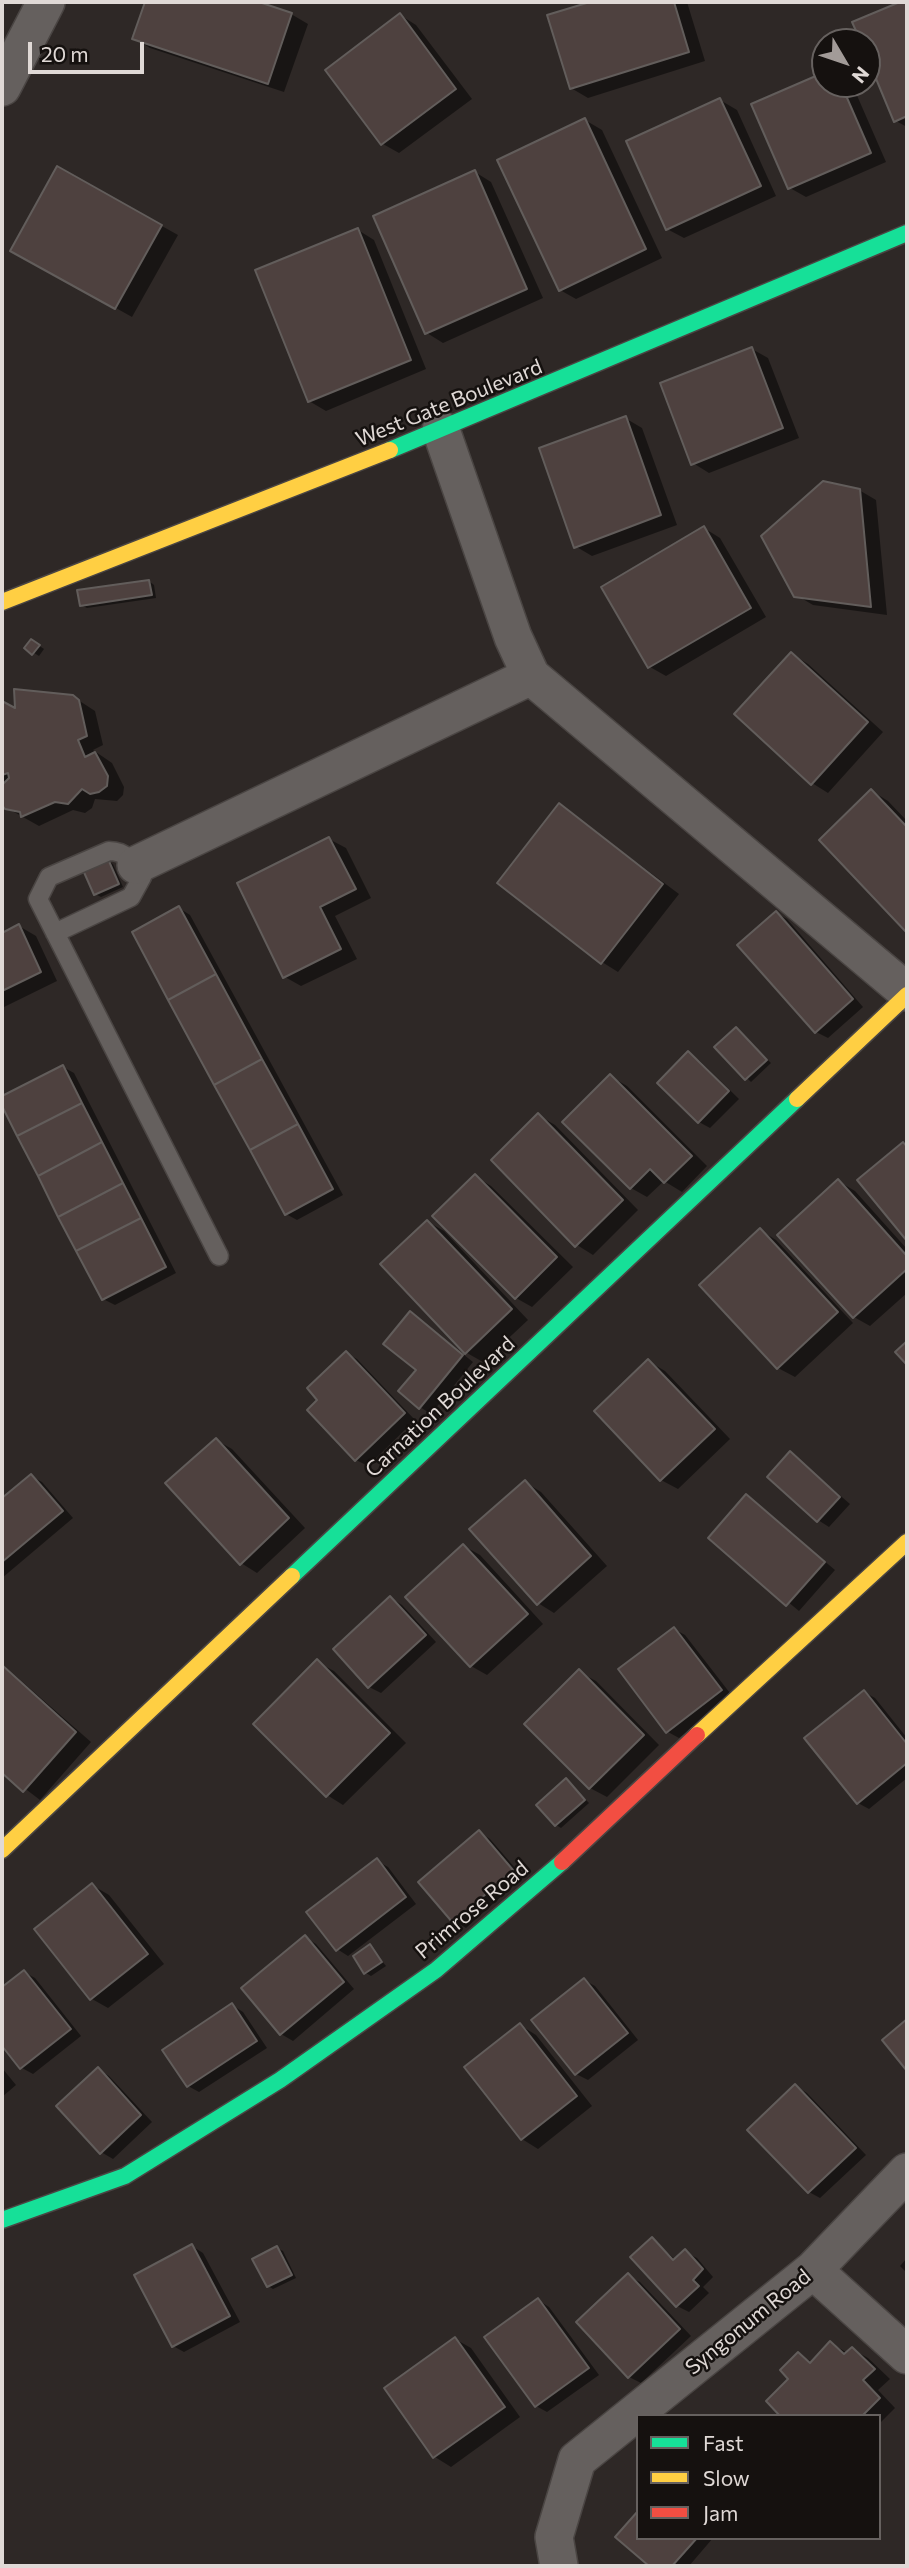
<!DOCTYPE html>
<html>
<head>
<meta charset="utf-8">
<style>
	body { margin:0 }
	#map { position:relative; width:909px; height:2568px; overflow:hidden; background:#2e2826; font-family:Commissioner,sans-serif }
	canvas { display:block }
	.frame { position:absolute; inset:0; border:4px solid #e0d9d6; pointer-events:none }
	.legend { position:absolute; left:636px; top:2414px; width:245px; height:126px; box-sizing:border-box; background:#15110f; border:2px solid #66615f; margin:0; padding:9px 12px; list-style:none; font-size:21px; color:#e0d9d6 }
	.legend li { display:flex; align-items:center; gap:14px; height:35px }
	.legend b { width:35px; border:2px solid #66615f }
	.north { position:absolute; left:811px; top:28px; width:70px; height:70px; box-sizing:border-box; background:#15110f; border:2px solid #66615f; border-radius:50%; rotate:129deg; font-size:19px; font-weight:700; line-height:28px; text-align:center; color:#e0d9d6 }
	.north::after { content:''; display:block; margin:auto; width:24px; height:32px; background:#a29b98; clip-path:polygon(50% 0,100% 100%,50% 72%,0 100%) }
	.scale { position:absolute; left:28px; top:42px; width:116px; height:32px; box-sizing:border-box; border:4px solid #e0d9d6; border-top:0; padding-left:9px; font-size:21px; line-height:24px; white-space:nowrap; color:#e0d9d6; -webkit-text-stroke:5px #15110f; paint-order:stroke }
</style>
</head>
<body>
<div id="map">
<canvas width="909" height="2568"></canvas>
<div class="frame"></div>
<ul class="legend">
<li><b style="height:9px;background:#16e098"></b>Fast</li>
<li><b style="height:9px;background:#ffcf43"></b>Slow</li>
<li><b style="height:9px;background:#f24e42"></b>Jam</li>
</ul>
<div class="north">N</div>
<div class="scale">20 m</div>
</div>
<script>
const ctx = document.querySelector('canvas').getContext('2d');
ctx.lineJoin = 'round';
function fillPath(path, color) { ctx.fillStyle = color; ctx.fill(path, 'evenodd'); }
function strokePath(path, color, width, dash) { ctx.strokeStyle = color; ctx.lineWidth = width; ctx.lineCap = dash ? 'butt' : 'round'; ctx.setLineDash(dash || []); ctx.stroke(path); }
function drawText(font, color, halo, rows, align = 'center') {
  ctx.font = font + ' Commissioner,sans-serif'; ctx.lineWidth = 5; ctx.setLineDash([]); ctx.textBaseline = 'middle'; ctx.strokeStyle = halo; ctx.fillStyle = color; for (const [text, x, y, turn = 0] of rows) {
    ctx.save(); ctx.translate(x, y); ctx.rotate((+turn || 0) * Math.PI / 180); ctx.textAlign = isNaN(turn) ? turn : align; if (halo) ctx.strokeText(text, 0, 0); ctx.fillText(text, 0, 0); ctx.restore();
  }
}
fillPath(new Path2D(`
	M146,2H254L291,14L308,24L284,92L150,48L134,38Z
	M596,2H687L705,61L588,98L571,88L549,17Z
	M907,2V127L896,121L867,53V42H862L854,23Z
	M400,15L416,25L472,99L399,153L383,144Z
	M825,74V84H852L886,162L806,197L790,188Z
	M720,100L737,110L776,196L684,238L667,229Z
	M585,120L602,130L662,258L576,299L560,290Z
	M58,168L178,235L132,317L12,250Z
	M475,172L491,182L543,298L443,343L427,333Z
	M358,230L374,240L426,369L326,411L309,401Z
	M752,349L768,358L799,438L709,473L693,463Z
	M625,418L642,428L677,525L592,556L575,546Z
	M859,490L876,500L887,615L813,605L796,595Z
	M704,528L720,538L766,617L666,676L650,667Z
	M149,581L154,585L156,598L87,608L81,605Z
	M32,641L44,649L39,656L26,648Z
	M792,654L808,664L883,732L828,793L812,783Z
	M72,696L95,711L103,745L93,750L112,763L124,787L123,795L117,801L95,799L92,808L85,813L73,810L39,826L7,808L2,797L7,783L2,781V703L17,711Z
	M872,791L888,801L907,821V930L822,840Z
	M560,805L679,894L618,972L602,962Z
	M329,839L346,848L371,898L335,916L357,959L301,986L285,977Z
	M108,861L113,864L123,887L101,897L95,894Z
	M179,908L190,915L343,1195L297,1220L286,1214Z
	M776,913L787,919L863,1007L828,1038L816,1032L740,945Z
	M19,926L36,936L57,981L2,1008V935Z
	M736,1029L771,1063L751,1082L716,1047Z
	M688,1053L699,1060L739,1099L710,1128L699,1122Z
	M63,1067L74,1073L176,1273L115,1305L103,1299L2,1102V1098Z
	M610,1076L627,1086L707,1166L682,1192L664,1181L647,1197L631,1188Z
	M538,1115L555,1125L638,1210L593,1255L577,1245Z
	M475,1176L491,1186L573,1267L532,1307L516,1298Z
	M838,1181L855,1191L907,1249V1293L870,1326L854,1317Z
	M428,1222L444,1231L528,1320L483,1362L467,1353L383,1264Z
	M760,1230L776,1240L853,1323L795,1377L778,1368L701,1285Z
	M411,1313L473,1362L431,1414L420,1407Z
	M346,1353L357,1359L415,1420L368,1466L356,1460Z
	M648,1361L665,1371L730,1439L678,1489L661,1480L596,1411Z
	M216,1440L232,1449L305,1528L257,1573L241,1563Z
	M791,1453L850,1504L829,1527L818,1520Z
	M31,1476L42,1482L73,1518L2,1578V1501Z
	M525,1482L541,1492L607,1566L554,1613L538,1603Z
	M747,1496L835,1570L799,1611L711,1538Z
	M464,1546L480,1555L543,1624L487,1675L471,1666Z
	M391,1598L402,1605L436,1642L381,1693L369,1687L335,1650Z
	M674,1629L685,1635L733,1697L679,1738L668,1732L621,1670Z
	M317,1662L334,1671L406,1743L343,1805L327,1795Z
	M2,1664L91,1742L40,1800L2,1771Z
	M579,1672L596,1681L659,1745L607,1797L590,1788L527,1724Z
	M864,1692L875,1698L907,1738V1778L869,1809L858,1803Z
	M566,1780L589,1803L561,1828L556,1825Z
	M479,1832L490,1839L523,1877L466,1928L454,1921Z
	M377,1861L388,1867L416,1904L348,1956L337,1949Z
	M92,1885L109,1895L164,1964L108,2008L92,1999L37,1929Z
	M305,1937L316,1944L354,1989L293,2041L281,2034L244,1989Z
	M370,1946L386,1966L371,1976L366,1973Z
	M24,1972L35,1978L81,2036L33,2074L22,2068L2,2043V1990Z
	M584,1980L595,1986L638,2040L588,2080L576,2074Z
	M232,2005L243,2012L267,2048L199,2092L188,2086Z
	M520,2025L536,2035L592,2106L538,2149L522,2139Z
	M2,2068L16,2085L2,2097Z
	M98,2069L109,2076L152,2122L113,2159L101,2152Z
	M796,2086L807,2093L866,2155L820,2198L809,2192Z
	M652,2239L676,2260L685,2252L697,2258L713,2277L703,2287L709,2293L689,2312L677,2306Z
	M192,2246L203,2253L240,2322L184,2352L173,2346Z
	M277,2248L283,2251L296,2278L273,2289L268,2286Z
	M907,2258V2273L900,2266Z
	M628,2276L640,2282L691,2336L641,2383L629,2377L579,2322Z
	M538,2300L549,2307L599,2375L547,2412L536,2406Z
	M455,2339L471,2348L520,2417L451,2467L435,2457L386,2389Z
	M830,2343L848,2353L852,2349L868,2358L890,2379L878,2390L895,2408L879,2424V2416H783L798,2354L812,2362Z
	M618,2537L638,2538H713L689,2566H651Z`), '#0007');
const building = new Path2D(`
	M145,2H259L292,13L268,84L132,39Z
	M590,2H674L689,52L570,89L547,15Z
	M900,2H907V116L894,122L867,57V42H861L852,22Z
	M400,13L456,89L381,145L325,70Z
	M825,72V84H841L871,153L788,189L751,104Z
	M720,98L761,186L666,230L626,141Z
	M585,118L646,249L559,291L497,160Z
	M57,166L162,225L115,309L10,251Z
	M475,170L527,289L425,334L373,216Z
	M358,228L411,360L308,402L255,270Z
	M752,347L783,428L691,465L660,383Z
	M626,416L661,515L574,548L539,448Z
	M823,481L860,489L871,607L794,597L761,536Z
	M704,526L751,608L648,668L601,587Z
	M149,580L152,595L80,606L77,590Z
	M31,639L40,645L32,655L24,648Z
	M791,652L868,722L811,785L734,714Z
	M14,689L73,695L79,700L87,736L78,740L85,757L95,752L108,776L107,786L99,792L90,794L82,789L68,804L55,802L21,817L20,812L5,809L2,805V785L9,778L8,773L2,775V701L15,708Z
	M871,789L907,827V933L819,840Z
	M559,803L663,884L601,964L497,883Z
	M329,837L356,889L320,907L341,949L283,978L237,883Z
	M108,859L119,884L94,895L83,870Z
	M179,906L216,974L168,1000L132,932Z
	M776,911L853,999L815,1033L737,945Z
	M19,924L41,972L2,991V933Z
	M216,974L262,1059L214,1085L168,1000Z
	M736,1027L767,1060L745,1080L714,1047Z
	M688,1051L729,1091L698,1123L657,1083Z
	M262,1059L298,1124L250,1150L214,1085Z
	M63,1065L82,1103L17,1136L2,1106V1096Z
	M610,1074L692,1156L664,1183L650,1169L630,1189L562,1122Z
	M82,1103L102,1142L38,1176L17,1136Z
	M538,1113L623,1200L575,1247L491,1160Z
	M298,1124L333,1189L285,1215L250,1150Z
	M102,1142L123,1183L58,1217L38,1176Z
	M903,1142L907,1147V1241L857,1180Z
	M475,1174L557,1257L515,1299L432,1216Z
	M838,1179L907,1256V1269L853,1318L777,1235Z
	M123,1183L141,1218L76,1251L58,1217Z
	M141,1218L166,1267L102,1300L76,1251Z
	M427,1220L512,1309L465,1354L380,1264Z
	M760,1228L838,1312L777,1369L699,1285Z
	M410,1311L463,1355L419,1409L398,1391L416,1370L383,1344Z
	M907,1341V1365L895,1352Z
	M346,1351L405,1413L355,1461L307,1410L317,1400L307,1388Z
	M648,1359L715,1429L660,1481L594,1411Z
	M216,1438L289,1518L240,1565L165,1483Z
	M790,1451L840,1497L817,1522L767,1477Z
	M31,1474L63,1511L2,1562V1498Z
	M525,1480L591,1556L537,1605L469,1529Z
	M746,1494L825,1562L786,1606L708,1538Z
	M463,1544L528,1614L470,1667L405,1597Z
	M390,1596L426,1635L368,1688L333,1649Z
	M674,1627L722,1690L666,1733L618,1669Z
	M317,1659L390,1733L326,1797L253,1724Z
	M2,1665L76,1732L23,1792L2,1773Z
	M579,1669L644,1735L589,1789L524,1724Z
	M864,1690L907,1744V1763L857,1804L804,1738Z
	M566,1778L585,1800L555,1826L536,1805Z
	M479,1830L513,1870L453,1923L418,1882Z
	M377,1858L406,1897L336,1951L306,1912Z
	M92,1883L148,1954L90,2000L34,1929Z
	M305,1935L344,1982L280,2035L241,1988Z
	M370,1944L382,1962L364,1974L353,1956Z
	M24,1970L71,2029L20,2069L2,2046V1987Z
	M584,1978L628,2033L575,2075L531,2020Z
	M232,2003L257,2041L187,2087L162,2050Z
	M907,2019V2071L882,2040Z
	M520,2023L577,2096L521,2140L464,2067Z
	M98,2067L141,2115L100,2154L56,2106Z
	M795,2084L856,2148L808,2193L747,2130Z
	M652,2237L673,2260L685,2249L703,2269L693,2280L699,2286L676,2307L630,2257Z
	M192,2244L230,2316L172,2347L134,2275Z
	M277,2246L292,2275L267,2287L252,2259Z
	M628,2273L680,2329L628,2378L576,2322Z
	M538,2298L589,2368L535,2407L484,2337Z
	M455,2337L505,2407L433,2458L384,2388Z
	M830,2341L844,2354L852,2347L875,2369L863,2380L880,2398L862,2416H780L766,2401L788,2379L780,2370L798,2352L810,2363Z
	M638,2511V2538H697L672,2566H649L615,2537Z`);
fillPath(building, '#4e413f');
strokePath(building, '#625d5b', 2);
const lane = new Path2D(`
	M55,933L131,897L142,877C135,863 126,851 109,851L49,877L38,899L219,1256`);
const street = new Path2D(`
	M2,87L46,2
	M441,430L513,637L531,676L907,992
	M136,865L531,676
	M813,2270L907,2355
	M559,2566L554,2537L577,2460L813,2270L907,2172`);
const fast = new Path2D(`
	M390,450L907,233
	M292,1576L797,1099
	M2,2220L125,2176L280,2080L436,1970L562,1862`);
const slow = new Path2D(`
	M2,602L390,450
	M797,1099L907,995
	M697,1735L907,1542
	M2,1850L292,1576`);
const jam = new Path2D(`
	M562,1862L697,1735`);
strokePath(lane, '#4a4543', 21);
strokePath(street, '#4a4543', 40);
strokePath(fast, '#4a4543', 19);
strokePath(slow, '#4a4543', 19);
strokePath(jam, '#4a4543', 19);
strokePath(lane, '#65605e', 18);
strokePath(street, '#65605e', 37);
strokePath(fast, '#16e098', 16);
strokePath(slow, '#ffcf43', 16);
strokePath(jam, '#f24e42', 16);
drawText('21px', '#e0d9d6', '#15110f', [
	["West Gate Boulevard",449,403,-22],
	["Carnation Boulevard",440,1407,-43],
	["Primrose Road",472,1910,-40],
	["Syngonum Road",748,2322,-39]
]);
</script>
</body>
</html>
